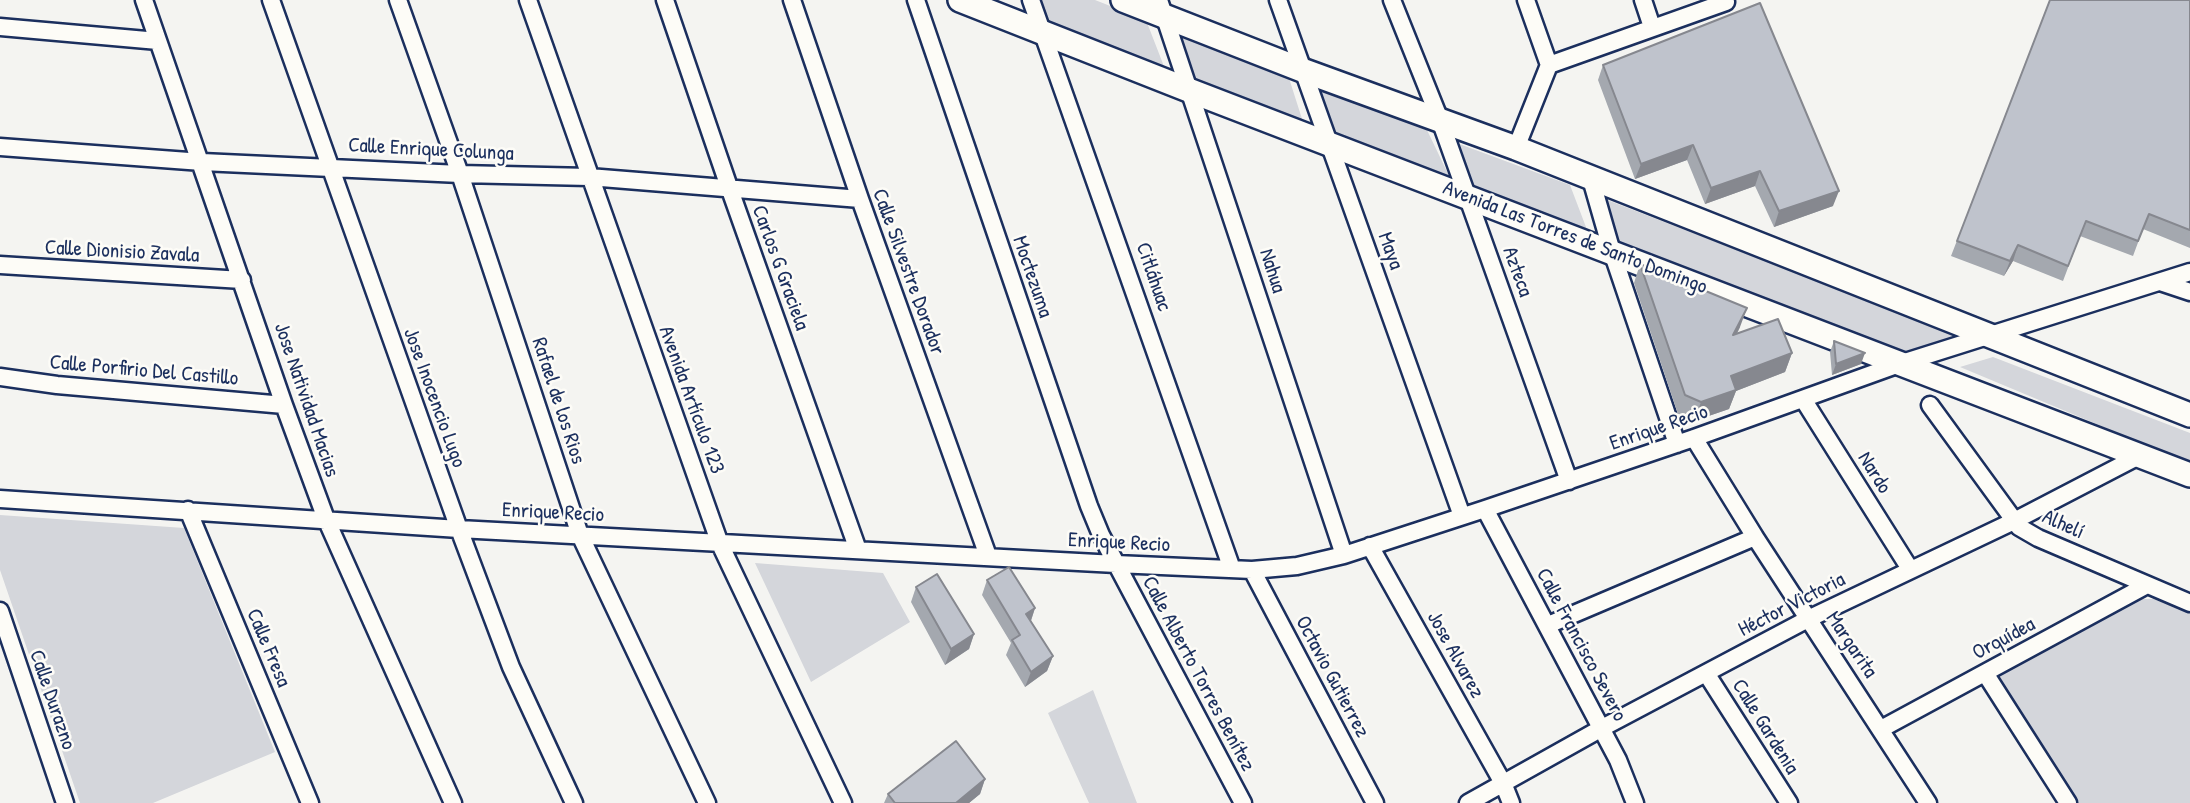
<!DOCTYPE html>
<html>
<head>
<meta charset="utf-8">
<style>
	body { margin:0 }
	canvas { display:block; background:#f4f4f1 }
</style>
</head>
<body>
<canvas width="2190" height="803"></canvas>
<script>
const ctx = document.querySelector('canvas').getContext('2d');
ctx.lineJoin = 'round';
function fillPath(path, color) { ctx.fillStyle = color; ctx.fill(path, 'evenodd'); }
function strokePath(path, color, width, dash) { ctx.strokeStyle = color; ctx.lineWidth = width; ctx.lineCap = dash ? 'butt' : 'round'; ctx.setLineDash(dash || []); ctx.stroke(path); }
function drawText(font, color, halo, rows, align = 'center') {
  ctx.font = font + ' "Patrick Hand",sans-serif'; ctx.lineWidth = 5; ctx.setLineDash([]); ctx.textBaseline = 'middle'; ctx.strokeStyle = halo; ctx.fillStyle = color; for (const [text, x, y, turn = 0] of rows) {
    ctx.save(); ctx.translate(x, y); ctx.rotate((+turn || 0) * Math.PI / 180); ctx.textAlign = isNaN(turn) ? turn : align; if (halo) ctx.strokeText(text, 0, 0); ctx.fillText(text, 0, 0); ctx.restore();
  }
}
fillPath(new Path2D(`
	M1041,0H1095L1146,20L1165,69L1049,25Z
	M1179,34L1288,75L1303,122L1196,82Z
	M1308,82L1427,130L1451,180L1327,132Z
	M1454,142L1570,185L1589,235L1472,189Z
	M1597,196L1962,337L1899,355L1613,247Z
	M1993,357L2190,433V463L1960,367Z
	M0,515L184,528L275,752L153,803H80L0,570Z
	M755,563L883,573L910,622L811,682Z
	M2142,599H2154L2190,613V803H2072L1996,686L2001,672Z
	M1093,690L1137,803H1089L1048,713Z`), '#d4d6db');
const street = new Path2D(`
	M144,0L284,405L326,519L453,803
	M271,0L459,529L511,667L574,803
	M398,0L460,174L580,535L707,803
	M528,0L720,544L843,803
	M665,0L729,187L858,550
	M792,0L860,199L988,556
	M916,0L1089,506L1101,535L1243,803
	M1031,0L1232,569
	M1159,0L1344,555
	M1278,0L1462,516
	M1392,0L1440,120L1569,481
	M1643,0L1652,27
	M0,27L158,41
	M1549,65L1726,2
	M0,147L202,162L460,174L589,177L860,199
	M1516,148L1549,65L1526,0
	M1591,179L1612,252L1677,444
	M0,265L242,280
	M2160,282L2190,292
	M0,377L57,385L284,405
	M1803,399L1910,569
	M1930,405L2019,527L2038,538L2190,603
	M1694,438L1755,537L1928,803
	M0,499L459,529L1116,564L1252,570L1297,566L1344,555L1485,509L1694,438L1902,363L2190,272
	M1485,509L1618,760L1635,803
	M188,510L310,803
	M1370,546L1503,783L1511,803
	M1252,570L1375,803
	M0,611L65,803
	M1548,625L1755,537
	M1706,673L1789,803
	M1985,673L2068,803
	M1881,729L2147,585
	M1468,803L1602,728L1808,619L2014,521L2141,455`);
const secondary = new Path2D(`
	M960,0L1191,91L2190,475
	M1123,0L1302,70L1516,148L2190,415`);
strokePath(street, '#1b2f5e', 21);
strokePath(secondary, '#1b2f5e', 28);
strokePath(street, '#fdfcf7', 16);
strokePath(secondary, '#fdfcf7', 23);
fillPath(new Path2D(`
	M2050,0H2190V248L2143,229L2133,256L2080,236L2063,281L2013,261L2004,276L1951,256Z
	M1603,65L1833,206L1774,227L1755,186L1705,204L1687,160L1635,179L1598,80Z
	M1640,264L1740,327L1737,334L1792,353L1785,372L1736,391L1729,409L1694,421L1678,414L1634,283Z
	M1834,341L1861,364L1832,375L1830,352Z
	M987,580L1035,608L1031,621L1053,656L1047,671L1025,687L1006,655L1011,643L982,595Z
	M916,587L974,634L969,649L945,665L911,602Z
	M985,779L980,794L969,803H884L888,794Z`), '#a4a8af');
fillPath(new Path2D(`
	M1693,145L1687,160L1635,179L1641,164Z
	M1760,171L1755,186L1705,204L1711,188Z
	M1839,191L1833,206L1774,227L1779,211Z
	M2018,245L2013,261L2004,276L2010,261Z
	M1747,308L1740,327L1726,354L1733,335Z
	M1792,353L1785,372L1736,391L1729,409L1694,421L1701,402L1731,376Z
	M1865,353L1861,364L1832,375L1836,364Z
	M1035,608L1030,623L1026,614Z
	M974,634L969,649L945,665L951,649Z
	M1053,656L1047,671L1025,687L1031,672Z
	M985,779L980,794L969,803H956Z`), '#86888f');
const building = new Path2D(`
	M2050,0H2190V230L2149,214L2138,241L2086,221L2068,266L2018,245L2010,261L1957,241Z
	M1760,3L1839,191L1779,211L1760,171L1711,188L1693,145L1641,164L1603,65Z
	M1640,264L1747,308L1733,335L1778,319L1792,353L1731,376L1736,390L1701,402L1685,395Z
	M1834,341L1865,353L1836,364Z
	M1009,567L1035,608L1026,614L1053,656L1031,672L1012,640L1020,635L987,580Z
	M937,574L974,634L951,649L916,587Z
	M956,741L985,779L956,803H895L888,794Z`);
fillPath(building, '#bfc3cc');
strokePath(building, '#86888f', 2);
drawText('21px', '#1b2f5e', '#fdfcf7', [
	["Calle Enrique Colunga",431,150,3],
	["Avenida Las Torres de Santo Domingo",1575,238,21],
	["Maya",1390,251,70],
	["Calle Dionisio Zavala",122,252,3],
	["Carlos G Graciela",780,268,70],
	["Nahua",1272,271,72],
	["Calle Silvestre Dorador",908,272,70],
	["Azteca",1517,272,70],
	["Moctezuma",1032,277,71],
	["Citláhuac",1153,277,71],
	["Calle Porfirio Del Castillo",144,371,5],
	["Jose Inocencio Lugo",434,398,70],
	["Jose Natividad Macias",306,400,71],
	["Avenida Artículo 123",691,400,70],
	["Rafael de los Rios",558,401,72],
	["Enrique Recio",1659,428,-19],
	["Nardo",1874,473,58],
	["Enrique Recio",553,513,3],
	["Alhelí",2063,525,24],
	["Enrique Recio",1119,543,3],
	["Héctor Victoria",1792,605,-27],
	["Orquídea",2004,639,-28],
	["Calle Francisco Severo",1581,645,62],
	["Margarita",1851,645,56],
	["Calle Fresa",268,648,67],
	["Jose Alvarez",1455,655,61],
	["Calle Alberto Torres Benítez",1198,674,62],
	["Octavio Gutierrez",1332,677,62],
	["Calle Durazno",52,700,71],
	["Calle Gardenia",1765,727,58]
]);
</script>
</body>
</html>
